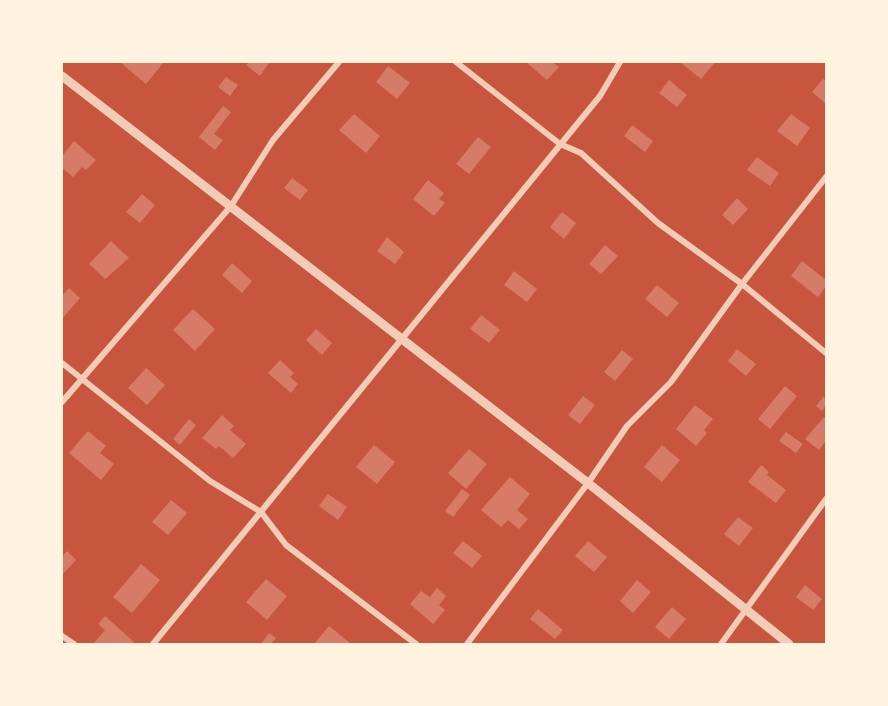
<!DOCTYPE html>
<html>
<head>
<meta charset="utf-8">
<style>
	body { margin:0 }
	#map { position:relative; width:888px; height:706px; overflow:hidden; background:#c8553d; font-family:"Nunito Sans",sans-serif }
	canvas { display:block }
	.frame { position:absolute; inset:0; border:63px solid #fff3e0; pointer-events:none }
</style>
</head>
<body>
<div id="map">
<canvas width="888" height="706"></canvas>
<div class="frame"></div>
</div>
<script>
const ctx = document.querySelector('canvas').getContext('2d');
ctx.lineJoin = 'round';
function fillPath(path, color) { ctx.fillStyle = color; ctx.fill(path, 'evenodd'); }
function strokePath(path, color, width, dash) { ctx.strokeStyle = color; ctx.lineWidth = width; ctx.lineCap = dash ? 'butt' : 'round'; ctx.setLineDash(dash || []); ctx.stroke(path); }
fillPath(new Path2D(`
	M120,62H164L146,84Z
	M249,62H268L269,63L260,76L246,65Z
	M526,62H552L559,67L547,80Z
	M683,62H715L701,79L681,63Z
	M388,66L410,83L397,99L376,82Z
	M226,77L238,85L230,96L218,87Z
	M823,79L826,81V104L812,92Z
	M669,80L687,95L677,107L659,93Z
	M223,106L231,112L214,134L223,140L215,150L199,137Z
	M354,114L380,136L366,153L339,130Z
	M791,114L810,128L797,146L777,131Z
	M632,125L653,141L645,152L624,136Z
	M478,137L491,147L469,174L456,164Z
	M74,141L96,160L86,170L82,167L73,177L62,168V156Z
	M757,157L779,173L770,186L747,170Z
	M292,178L308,190L300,200L284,188Z
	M428,180L444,193L439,199L445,203L434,216L413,199Z
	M142,194L155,205L140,223L126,212Z
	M737,198L748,209L733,225L722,215Z
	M562,212L576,223L564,239L550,227Z
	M387,237L404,252L395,264L377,251Z
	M111,241L129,258L105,279L89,264Z
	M605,245L618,256L601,274L589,264Z
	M802,261L826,280V286L818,297L791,276Z
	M232,263L252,281L242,293L222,275Z
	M514,271L537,289L527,302L504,285Z
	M657,285L679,303L667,317L645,299Z
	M69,288L80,298L62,319V296Z
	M193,309L215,329L195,351L173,330Z
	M481,315L500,330L489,343L470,329Z
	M316,329L332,343L322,355L306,340Z
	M737,349L756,364L746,376L728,361Z
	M622,350L633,359L615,381L604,372Z
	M280,360L294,373L290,377L298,384L291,393L268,373Z
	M146,368L165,385L147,405L128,388Z
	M785,386L797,396L770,429L758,419Z
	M583,396L595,405L580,424L568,415Z
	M824,396L826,405L822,411L816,406Z
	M695,405L713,419L704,430L707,433L696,446L676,429Z
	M222,415L234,426L230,430L246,444L233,458L219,446L216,449L202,438Z
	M824,417L826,419V441L819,450L805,439Z
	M189,419L196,425L180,445L173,439Z
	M88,431L106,446L100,453L114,464L101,480L69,453Z
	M786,432L803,444L796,453L779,441Z
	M374,445L395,462L377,484L356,467Z
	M662,445L680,460L662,482L644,467Z
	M469,449L487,464L466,489L448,473Z
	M761,465L769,472L767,475L786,490L776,503L748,482Z
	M510,477L530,494L517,510L528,519L519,529L508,520L501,527L481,510Z
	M462,489L470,495L453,517L445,511Z
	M328,494L347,507L338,520L319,506Z
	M171,500L187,513L168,535L152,522Z
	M738,517L753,528L739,546L724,534Z
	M463,541L482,556L472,568L453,553Z
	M588,541L607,557L594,572L575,556Z
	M67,551L76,560L62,575V557Z
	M141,564L160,580L132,613L113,597Z
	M266,579L287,596L267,620L246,602Z
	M637,580L651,592L633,613L620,601Z
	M805,585L822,599L813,610L796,597Z
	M437,588L446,596L439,605L445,610L433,624L410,604L421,591L430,597Z
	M672,607L686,619L669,639L655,627Z
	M538,609L563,630L555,639L530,619Z
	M105,616L134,642L132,644L94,643L105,630L98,624Z
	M329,626L350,643L349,644H314Z
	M269,633L276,638L271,644H261Z`), '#d67c66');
strokePath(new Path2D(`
	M456,62L560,144L581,153L658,223L742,284L826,353
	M62,363L210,481L261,512L286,545L416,644
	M62,402L231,206L273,140L339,62
	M62,636L74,644
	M153,644L600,96L620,62
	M467,644L588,483L627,426L671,382L742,284L826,177
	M721,644L826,499`), '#f1ccb7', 6);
strokePath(new Path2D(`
	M62,76L588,483L789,644`), '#f1ccb7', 9);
</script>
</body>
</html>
